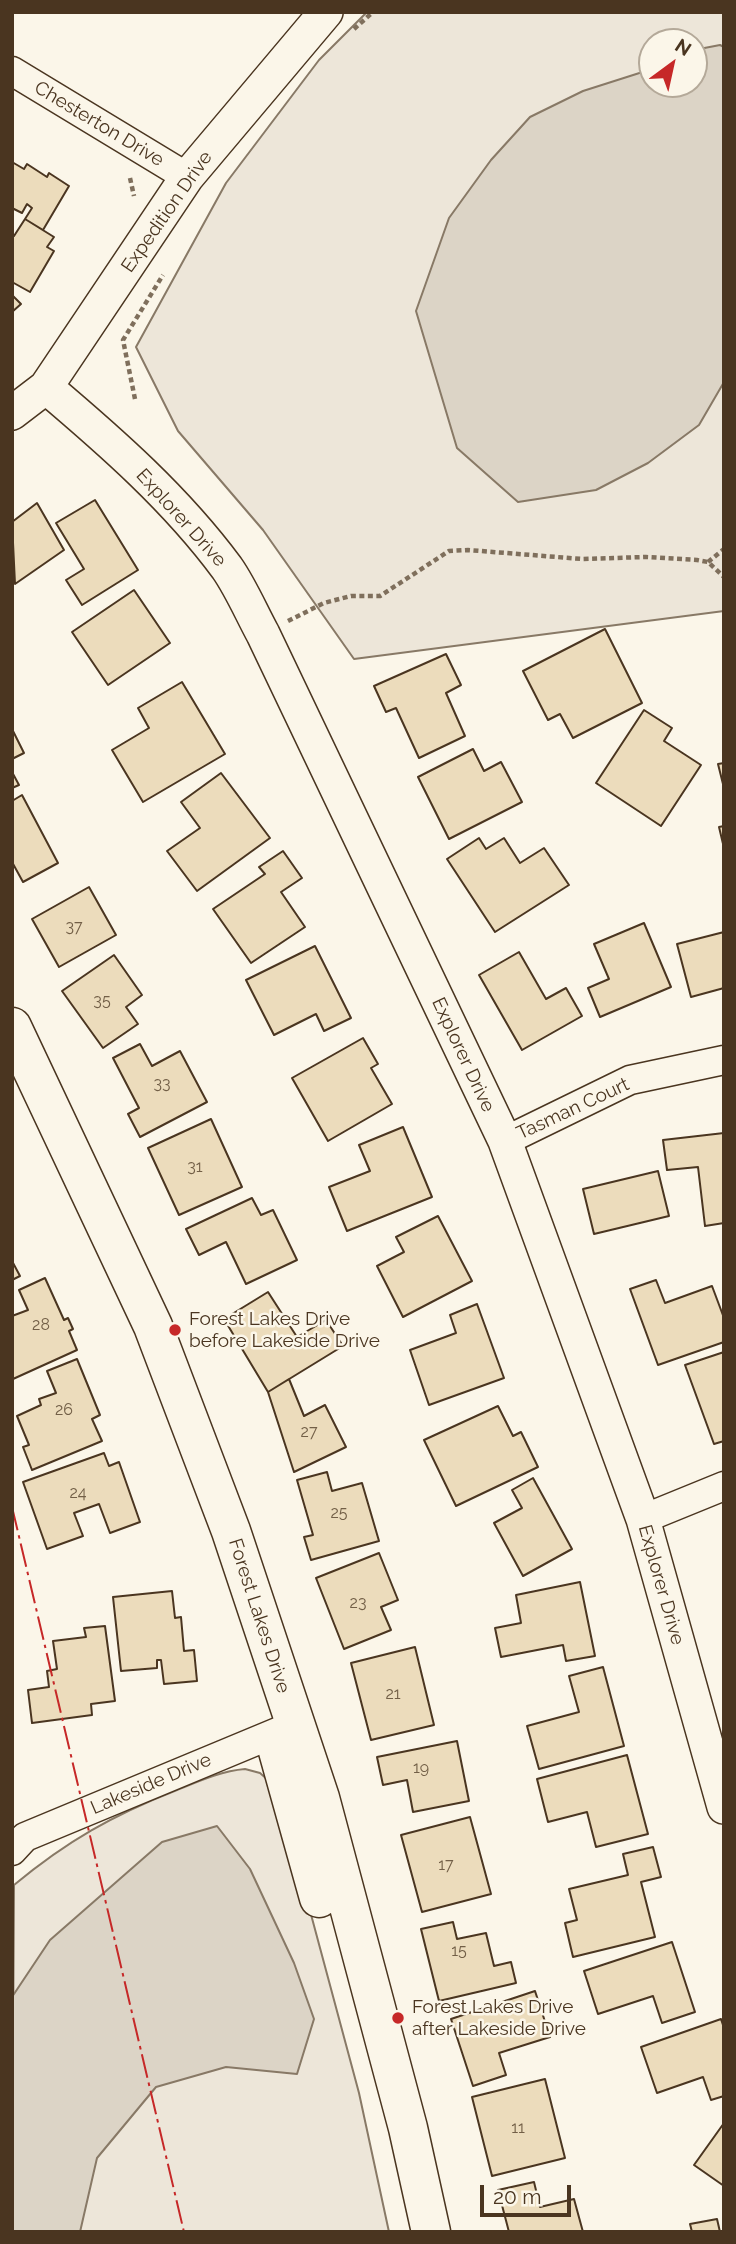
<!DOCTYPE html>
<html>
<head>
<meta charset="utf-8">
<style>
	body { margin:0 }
	#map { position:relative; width:736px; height:2244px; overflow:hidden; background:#fbf6e9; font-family:Raleway,sans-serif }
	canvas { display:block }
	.frame { position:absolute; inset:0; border:14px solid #4a3520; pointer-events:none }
	.north { position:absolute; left:638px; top:28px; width:70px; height:70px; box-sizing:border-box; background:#fbf6e9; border:2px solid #b4a999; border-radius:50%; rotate:33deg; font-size:19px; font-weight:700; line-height:28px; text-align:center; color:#4a3520 }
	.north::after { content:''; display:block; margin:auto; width:24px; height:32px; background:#c62828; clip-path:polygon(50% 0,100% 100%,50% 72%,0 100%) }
	.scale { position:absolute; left:480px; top:2185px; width:91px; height:32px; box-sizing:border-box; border:4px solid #4a3520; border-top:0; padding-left:9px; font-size:21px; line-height:24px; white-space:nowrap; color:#4a3520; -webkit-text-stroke:5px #fbf6e9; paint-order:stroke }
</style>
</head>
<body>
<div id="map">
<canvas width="736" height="2244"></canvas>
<div class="frame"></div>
<div class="north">N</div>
<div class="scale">20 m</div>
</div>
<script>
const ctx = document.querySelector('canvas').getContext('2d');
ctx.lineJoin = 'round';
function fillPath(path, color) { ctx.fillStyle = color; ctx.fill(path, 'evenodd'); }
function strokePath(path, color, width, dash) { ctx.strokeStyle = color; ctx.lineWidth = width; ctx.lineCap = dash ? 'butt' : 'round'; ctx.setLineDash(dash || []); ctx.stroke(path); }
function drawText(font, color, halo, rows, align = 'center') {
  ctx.font = font + ' Raleway,sans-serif'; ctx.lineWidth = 5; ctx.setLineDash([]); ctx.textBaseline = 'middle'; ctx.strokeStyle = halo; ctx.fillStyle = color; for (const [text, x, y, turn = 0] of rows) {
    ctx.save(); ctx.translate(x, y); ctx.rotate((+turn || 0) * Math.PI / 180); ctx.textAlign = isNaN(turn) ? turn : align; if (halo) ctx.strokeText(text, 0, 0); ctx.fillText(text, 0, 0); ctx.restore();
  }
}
const green = new Path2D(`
	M367,12H724V611L354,659L263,530L178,431L136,347L226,183L319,60ZM652,42H694V84H652Z
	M245,1769L260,1773L277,1788L359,2093L389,2232H12L14,1885C67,1841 113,1815 177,1790C199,1781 221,1771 245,1769Z`);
fillPath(green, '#ede6d9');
strokePath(green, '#887966', 2);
const water = new Path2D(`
	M720,45L724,47V382L699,425L648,463L596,490L518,502L457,448L416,311L449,218L491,160L530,117L583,91L652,69V84H694V50Z
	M217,1826L250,1869L294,1963L314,2019L297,2074L226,2067L156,2087L97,2158L80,2232H12V1997L50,1940L162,1842Z`);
fillPath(water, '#dcd4c6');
strokePath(water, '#887966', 2);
const building = new Path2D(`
	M12,162L24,169L27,164L47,177L49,173L69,186L43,230L25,219L32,208L27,204L22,213L12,208Z
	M25,219L54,237L47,247L54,251L30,292L12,282V234L14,236Z
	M12,295L21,304L12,312Z
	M95,500L138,570L82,605L66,580L84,569L56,523Z
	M37,503L64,550L15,584L12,522Z
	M134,590L170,643L108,685L72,632Z
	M605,629L642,703L573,738L560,714L548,720L523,671Z
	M446,654L461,685L446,693L465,736L419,758L396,708L386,712L374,686Z
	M182,682L225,754L143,802L112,750L149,728L138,708Z
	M644,710L672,728L664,741L701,765L661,826L596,783Z
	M12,729L24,753L12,759Z
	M473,749L484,771L501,762L522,802L449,839L418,777Z
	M724,763V788L718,764Z
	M12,772L19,785L12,788Z
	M221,773L270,838L197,891L167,851L200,828L181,802Z
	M22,795L58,863L23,882L12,862V801Z
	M724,826V848L719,827Z
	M479,838L486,849L504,838L520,863L544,848L569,885L495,932L447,859Z
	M283,851L302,878L281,892L305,927L251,963L213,909L265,874L259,867Z
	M89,887L116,935L59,967L32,919Z
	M644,923L671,987L600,1017L588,988L609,979L594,944Z
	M724,932V988L691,997L677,944Z
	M315,946L351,1018L324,1031L316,1014L274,1035L246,980Z
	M519,952L546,999L566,988L582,1016L522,1050L479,975Z
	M114,955L142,995L126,1007L138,1024L103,1048L62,991Z
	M363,1038L378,1064L371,1068L392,1104L328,1141L292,1078Z
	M140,1044L152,1066L180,1051L207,1102L140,1137L128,1114L139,1108L113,1058Z
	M211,1119L242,1187L179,1215L148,1148Z
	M403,1127L432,1197L347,1231L329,1187L370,1171L359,1145Z
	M724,1133V1223L705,1226L698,1167L667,1170L663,1140Z
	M658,1171L669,1216L594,1234L583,1189Z
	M252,1198L261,1215L273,1210L297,1260L246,1284L226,1242L199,1255L186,1229Z
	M438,1216L472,1281L403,1317L377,1266L404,1252L396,1237Z
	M12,1261L20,1276L12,1280Z
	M45,1278L64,1320L68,1318L73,1329L69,1331L77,1350L13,1379L12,1316L28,1310L19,1290Z
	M656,1280L665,1303L712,1286L724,1318V1342L658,1365L630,1289Z
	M268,1292L297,1337L326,1320L343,1346L268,1392L224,1319Z
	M477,1304L504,1378L429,1405L410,1350L456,1333L450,1315Z
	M724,1352V1441L714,1444L685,1365Z
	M77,1359L100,1415L92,1419L102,1441L32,1470L23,1447L29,1445L17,1416L41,1405L39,1399L56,1393L47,1371Z
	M289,1379L304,1416L325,1405L346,1447L294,1472L268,1392Z
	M498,1406L513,1436L521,1432L538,1467L456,1506L424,1440Z
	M104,1453L109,1466L119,1462L140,1522L110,1533L99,1504L74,1513L83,1536L47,1549L23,1482Z
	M327,1472L332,1491L362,1483L379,1541L311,1560L304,1537L313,1535L297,1480Z
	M533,1478L572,1549L523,1576L494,1523L522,1508L512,1490Z
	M379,1553L398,1600L381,1607L391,1630L344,1649L316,1578Z
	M580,1582L595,1656L566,1661L563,1645L501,1657L495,1628L521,1623L516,1595Z
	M172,1591L175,1618L181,1617L184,1651L194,1650L197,1681L164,1684L161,1660H157V1668L121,1671L113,1597Z
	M105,1626L115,1701L91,1704L92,1715L32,1723L28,1690L49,1687L47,1671L57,1669L53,1641L86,1637L84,1628Z
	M415,1647L434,1725L371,1740L351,1663Z
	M603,1667L624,1746L539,1769L527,1726L579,1712L569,1676Z
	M457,1741L469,1801L413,1812L407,1780L383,1785L377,1757Z
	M627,1755L648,1834L596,1847L587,1812L548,1822L537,1779Z
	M470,1817L491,1894L422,1912L401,1835Z
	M653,1847L661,1877L641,1882L655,1937L573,1957L565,1923L577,1920L569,1889L628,1875L623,1854Z
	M453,1922L457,1939L486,1933L494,1966L511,1962L516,1983L439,2001L421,1929Z
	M672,1942L695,2012L662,2023L653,1996L598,2014L584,1971Z
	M535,1991L550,2037L499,2053L506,2075L473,2086L451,2019Z
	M721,2019L724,2028V2096L711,2100L703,2077L657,2093L641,2047Z
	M545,2079L565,2158L492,2176L472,2097Z
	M724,2123V2186L694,2165Z
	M534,2182L540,2207L574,2199L583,2232H509L498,2190Z
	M717,2219L720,2232H692L690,2224Z`);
fillPath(building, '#ecdcbc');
strokePath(building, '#4a3520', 2);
const minor = new Path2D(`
	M12,71L187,177
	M505,1141L630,1080L724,1060
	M643,1519L724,1486
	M12,1851L25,1837L292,1726`);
const tertiary = new Path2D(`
	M46,387C111,442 176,499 227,568C241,588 251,612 263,634L505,1141L643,1519L724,1807
	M12,413L46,387L187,177L326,12`);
const secondary = new Path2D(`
	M12,1027L153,1326L231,1531L320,1798L408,2128L431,2232
	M276,1744L319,1898`);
strokePath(minor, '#4a3520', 31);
strokePath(tertiary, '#4a3520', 36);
strokePath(secondary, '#4a3520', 41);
strokePath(new Path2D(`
	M354,29L373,12
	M130,178L134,196
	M135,399L123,340L163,275
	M708,562L724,549
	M288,621L324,603L351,596H380L449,551L468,550L582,559L646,557L697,560L708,562L724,577`), '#7f6f5c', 4.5, [5, 3.5]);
strokePath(minor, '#fbf6e9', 28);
strokePath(tertiary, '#fbf6e9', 33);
strokePath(secondary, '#fbf6e9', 38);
strokePath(new Path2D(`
	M12,1507L184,2232`), '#c62828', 2, [24, 5, 3.5, 5]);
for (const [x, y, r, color] of [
	[175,1330,7,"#c62828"],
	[398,2018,7,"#c62828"]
]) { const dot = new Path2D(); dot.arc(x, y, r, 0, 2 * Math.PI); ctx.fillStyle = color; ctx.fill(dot); strokePath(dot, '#fbf6e9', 2.5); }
drawText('16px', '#725f47', null, [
	["37",74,927],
	["35",102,1001],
	["33",162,1084],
	["31",195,1167],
	["28",41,1325],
	["26",64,1410],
	["27",309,1432],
	["24",78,1493],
	["25",339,1513],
	["23",358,1603],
	["21",393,1694],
	["19",421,1768],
	["17",446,1865],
	["15",459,1951],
	["11",518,2128]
]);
drawText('19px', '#4a3520', '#fbf6e9', [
	["Chesterton Drive",99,124,31],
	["Expedition Drive",167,212,-55],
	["Explorer Drive",181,518,48],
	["Explorer Drive",463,1055,65],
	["Tasman Court",573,1109,-25],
	["Explorer Drive",661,1585,74],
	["Forest Lakes Drive",259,1616,72],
	["Lakeside Drive",151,1784,-23]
]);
drawText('19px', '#4a3520', '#fbf6e9', [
	["Forest Lakes Drive",189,1319],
	["before Lakeside Drive",189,1341],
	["Forest Lakes Drive",412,2007],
	["after Lakeside Drive",412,2029]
], 'left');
</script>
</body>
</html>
